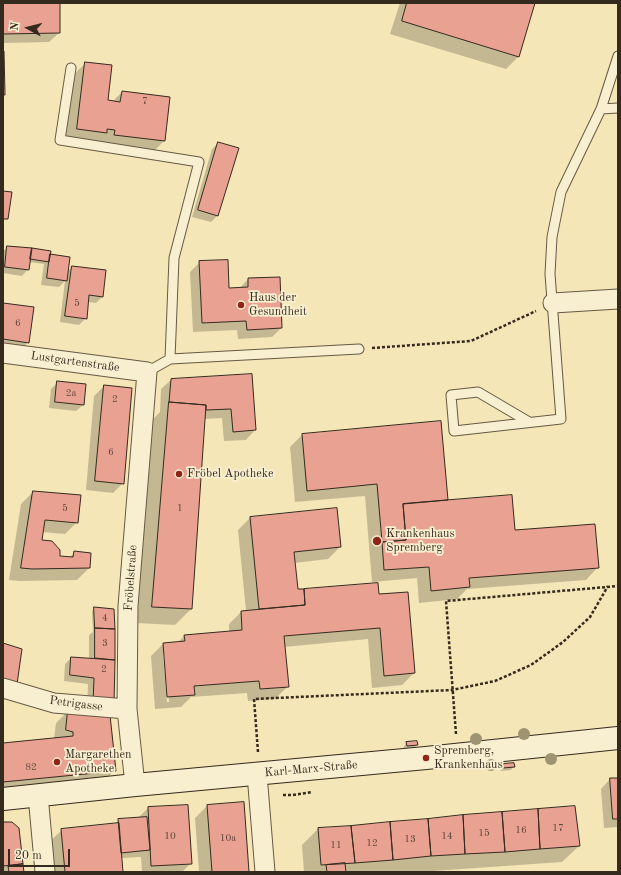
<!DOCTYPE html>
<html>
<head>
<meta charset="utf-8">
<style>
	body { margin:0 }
	#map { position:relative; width:621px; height:875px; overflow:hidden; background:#f5e6b7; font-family:"Old Standard TT",serif }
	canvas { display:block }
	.frame { position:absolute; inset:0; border:4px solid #352a1e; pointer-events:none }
	.north { position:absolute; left:8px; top:8px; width:40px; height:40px; -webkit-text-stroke:3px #f8efd0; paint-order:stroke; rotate:277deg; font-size:11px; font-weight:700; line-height:16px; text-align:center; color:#352a1e }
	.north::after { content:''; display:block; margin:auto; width:14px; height:18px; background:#352a1e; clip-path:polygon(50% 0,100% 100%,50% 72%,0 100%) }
	.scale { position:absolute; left:8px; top:849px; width:62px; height:18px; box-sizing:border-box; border:2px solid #352a1e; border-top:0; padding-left:5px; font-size:12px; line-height:14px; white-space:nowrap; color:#352a1e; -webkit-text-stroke:3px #f8efd0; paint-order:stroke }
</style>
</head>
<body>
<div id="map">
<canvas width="621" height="875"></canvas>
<div class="frame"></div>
<div class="north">N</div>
<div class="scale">20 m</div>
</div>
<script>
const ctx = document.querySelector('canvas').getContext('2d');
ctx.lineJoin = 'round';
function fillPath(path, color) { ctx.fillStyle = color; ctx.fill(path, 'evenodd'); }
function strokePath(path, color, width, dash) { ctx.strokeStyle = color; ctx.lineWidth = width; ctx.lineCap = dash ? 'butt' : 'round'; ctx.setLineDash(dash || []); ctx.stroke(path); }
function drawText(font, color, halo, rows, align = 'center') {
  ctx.font = font + ' "Old Standard TT",serif'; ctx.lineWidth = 3.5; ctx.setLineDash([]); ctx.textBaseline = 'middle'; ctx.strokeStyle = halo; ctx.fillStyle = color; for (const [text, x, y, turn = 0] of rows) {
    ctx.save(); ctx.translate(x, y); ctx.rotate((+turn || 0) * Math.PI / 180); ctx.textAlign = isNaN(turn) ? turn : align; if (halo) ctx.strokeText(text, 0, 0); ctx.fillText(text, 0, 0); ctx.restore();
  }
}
fillPath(new Path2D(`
	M3,3H59V33L49,42L3,43Z
	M400,3H534L518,57L506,69L390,34Z
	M86,63L106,101L112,102L122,92L169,98L164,141L152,153L65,141L73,75Z
	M218,143L237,148L217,216L211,222L192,217L212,149Z
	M8,247L49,255L67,272L72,267L102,297L96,303L88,302L86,318L79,325L60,322L65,281L59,287L41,285L44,264L29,262L28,269L22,276L3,273V251Z
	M200,262L228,289H239L248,279L281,328L272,337L238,339L237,330L193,332L190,272Z
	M3,304L28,342L22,349L3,346Z
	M251,375L255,430L246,440L224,441L222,418L204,419L191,609L175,625L136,623L153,419L160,412L161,389L171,380Z
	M58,382L83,405L76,411L49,408L51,389Z
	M104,386L123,483L113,493L86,490L94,396Z
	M441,423L447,501L598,567L586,580L467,589L457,599L419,603L417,578L372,582L365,496L295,502L290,447L302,435Z
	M33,492L77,522L65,534L42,532L41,541L59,557L69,558L75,552L90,554L89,568L77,580L20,581L9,580L21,504Z
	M250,518L340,547L328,559L294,563L297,590L378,595L414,673L402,685L372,688L368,639L284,647L288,686L275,699L248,701L247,693L191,697L181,707L155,709L151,656L163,644L178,642L184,636L229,632V624L241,612L246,611L238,530ZM163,653H165L169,702H167Z
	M95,608L114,628L113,704L87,709L88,684L64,681L65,664L71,658L89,659V635L93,632L92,611Z
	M68,711L115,770L103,783L3,793V744L54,739L56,723Z
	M407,743L417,745L414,748L404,749V746Z
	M503,765L514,766L511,770L501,771L500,768Z
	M610,779H618V827L604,828L601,789Z
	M207,806L248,872H199L195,818Z
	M575,807L579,846L562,862L419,872H304L302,845L318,829Z
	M148,808L191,863L182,872H142L141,857L121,858L122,872H52L49,842L62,830L114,825L119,820L138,818Z
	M3,823L18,829L23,872H3Z`), '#0003');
const building = new Path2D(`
	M3,3H60V33L3,34Z
	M407,3H535L519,57L402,21Z
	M3,51H4L5,95H3Z
	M85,62L112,65L108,100L120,102L122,91L170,97L165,141L114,135L115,130L107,129V133L77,129Z
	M218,142L239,148L218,216L198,210Z
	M3,191L12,192L8,219H3Z
	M7,246L32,248L29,270L5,267Z
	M32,248L51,251L49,262L30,259Z
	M50,254L70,257L67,281L47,278Z
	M228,260L229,288L248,287V278L280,277L282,328L247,330L246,321L202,323L199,261Z
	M72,266L106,270L103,297L89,295L87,319L65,316Z
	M3,303L34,307L29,343L3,339Z
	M252,374L256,430L233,432L231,409L206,410V405L169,402L171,379Z
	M57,381L86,384L84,405L55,402Z
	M104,385L132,388L124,484L95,481Z
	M169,402L206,405L192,609L152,607Z
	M441,421L448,500L403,504L406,540L382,542L377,484L307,491L302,434Z
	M33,491L81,495L78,523L45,520L42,540L52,541L60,550V556L73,557L74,551L91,553L90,568L32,569L21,568Z
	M512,495L515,530L595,524L599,568L469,578L470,587L431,591L429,567L384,570L382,542L406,540L403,504Z
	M337,508L341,547L294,552L298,589H304L305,605L259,609L250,517Z
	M378,583L379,594L408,592L415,673L384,676L380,628L284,636L289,687L260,689L259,681L194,686L195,695L167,697L163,643L185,641L184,635L242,630L241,611L305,605L304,589Z
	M94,607L114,609L115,629L95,628Z
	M95,628L115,629V660L95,658Z
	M3,643L22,649L17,684L3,679Z
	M71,657L115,660L114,704L93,703L94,678L70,675Z
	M68,710L110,715L116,771L3,782V743L73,736V732L66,730Z
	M417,741L418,745L407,746L406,742Z
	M514,763L515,767L503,768V764Z
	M610,778H618V819H613Z
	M244,802L249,872H212L207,805Z
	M188,805L192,864L151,866L148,807Z
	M575,806L580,846L540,849L538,809Z
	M538,809L540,849L505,852L502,812Z
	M502,812L505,852L465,854L463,815Z
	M463,815L465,854L431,856L428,819Z
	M147,817L150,850L121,853L118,819Z
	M428,819L431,856L393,860L390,822Z
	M3,822H12L19,828L23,864L3,866Z
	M390,822L393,860L355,863L351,826Z
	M119,823L123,872H65L61,829Z
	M351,826L355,863L321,865L318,828Z
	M345,863L346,872H327L326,865Z
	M23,864L24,872H9L8,866Z`);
fillPath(building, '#e9a192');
strokePath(building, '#352a1e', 1);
const lane = new Path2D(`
	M71,68L60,140L199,162L174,258L170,359
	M601,109L618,108
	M147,372L170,359L359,349
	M529,422L478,392L451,395L454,431L561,419L550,274L552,237L561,192L601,109L618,56`);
const street = new Path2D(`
	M553,303L618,299
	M3,353L147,372L128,606L127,709L135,785
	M3,688L54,703L127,709
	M257,774L265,872
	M38,795L45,872`);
const secondary = new Path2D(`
	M3,799L135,785L426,758L618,738`);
strokePath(lane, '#655944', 11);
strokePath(street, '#655944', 21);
strokePath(secondary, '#352a1e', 24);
strokePath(new Path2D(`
	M372,348L471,341L536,311
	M456,734L446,601L618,586
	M258,752L254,699L452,690L495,681L531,665L563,642L590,617L608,586
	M283,795H293L312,792`), '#352a1e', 2.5, [3, 2]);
strokePath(lane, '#f8efd0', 9);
strokePath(street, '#f8efd0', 19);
strokePath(secondary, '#f8efd0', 22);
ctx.fillStyle = '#9e9472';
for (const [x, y] of [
	[524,734],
	[476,739],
	[551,759],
	[491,765]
]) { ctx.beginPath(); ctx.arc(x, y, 6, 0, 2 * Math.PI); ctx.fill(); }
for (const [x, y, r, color] of [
	[241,305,4,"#8f2418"],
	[179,474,4,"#8f2418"],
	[377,541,5,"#8f2418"],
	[426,758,4,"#8f2418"],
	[57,762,4,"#8f2418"]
]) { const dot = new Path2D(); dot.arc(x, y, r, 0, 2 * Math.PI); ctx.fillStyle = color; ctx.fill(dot); strokePath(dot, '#f8efd0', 1.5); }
drawText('10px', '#62483b', null, [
	["7",145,101],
	["5",77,303],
	["6",18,323],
	["2a",71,393],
	["2",115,399],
	["6",111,452],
	["5",65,508],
	["1",180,508],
	["4",105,618],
	["3",105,643],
	["2",104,669],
	["82",31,767],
	["17",558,828],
	["16",521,830],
	["15",484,833],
	["10",170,836],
	["14",447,836],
	["10a",228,838],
	["13",410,839],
	["12",372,843],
	["11",336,845]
]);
drawText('12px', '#352a1e', '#f8efd0', [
	["Haus der",249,298],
	["Gesundheit",249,312],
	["Fröbel Apotheke",187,474],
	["Krankenhaus",386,534],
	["Spremberg",386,548],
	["Spremberg,",434,751],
	["Krankenhaus",434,765],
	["Margarethen",65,755],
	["Apotheke",65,769]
], 'left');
drawText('12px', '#352a1e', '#f8efd0', [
	["Lustgartenstraße",75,362,8],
	["Fröbelstraße",131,578,-86],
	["Petrigasse",76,704,7],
	["Karl-Marx-Straße",311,769,-5]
]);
</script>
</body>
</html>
